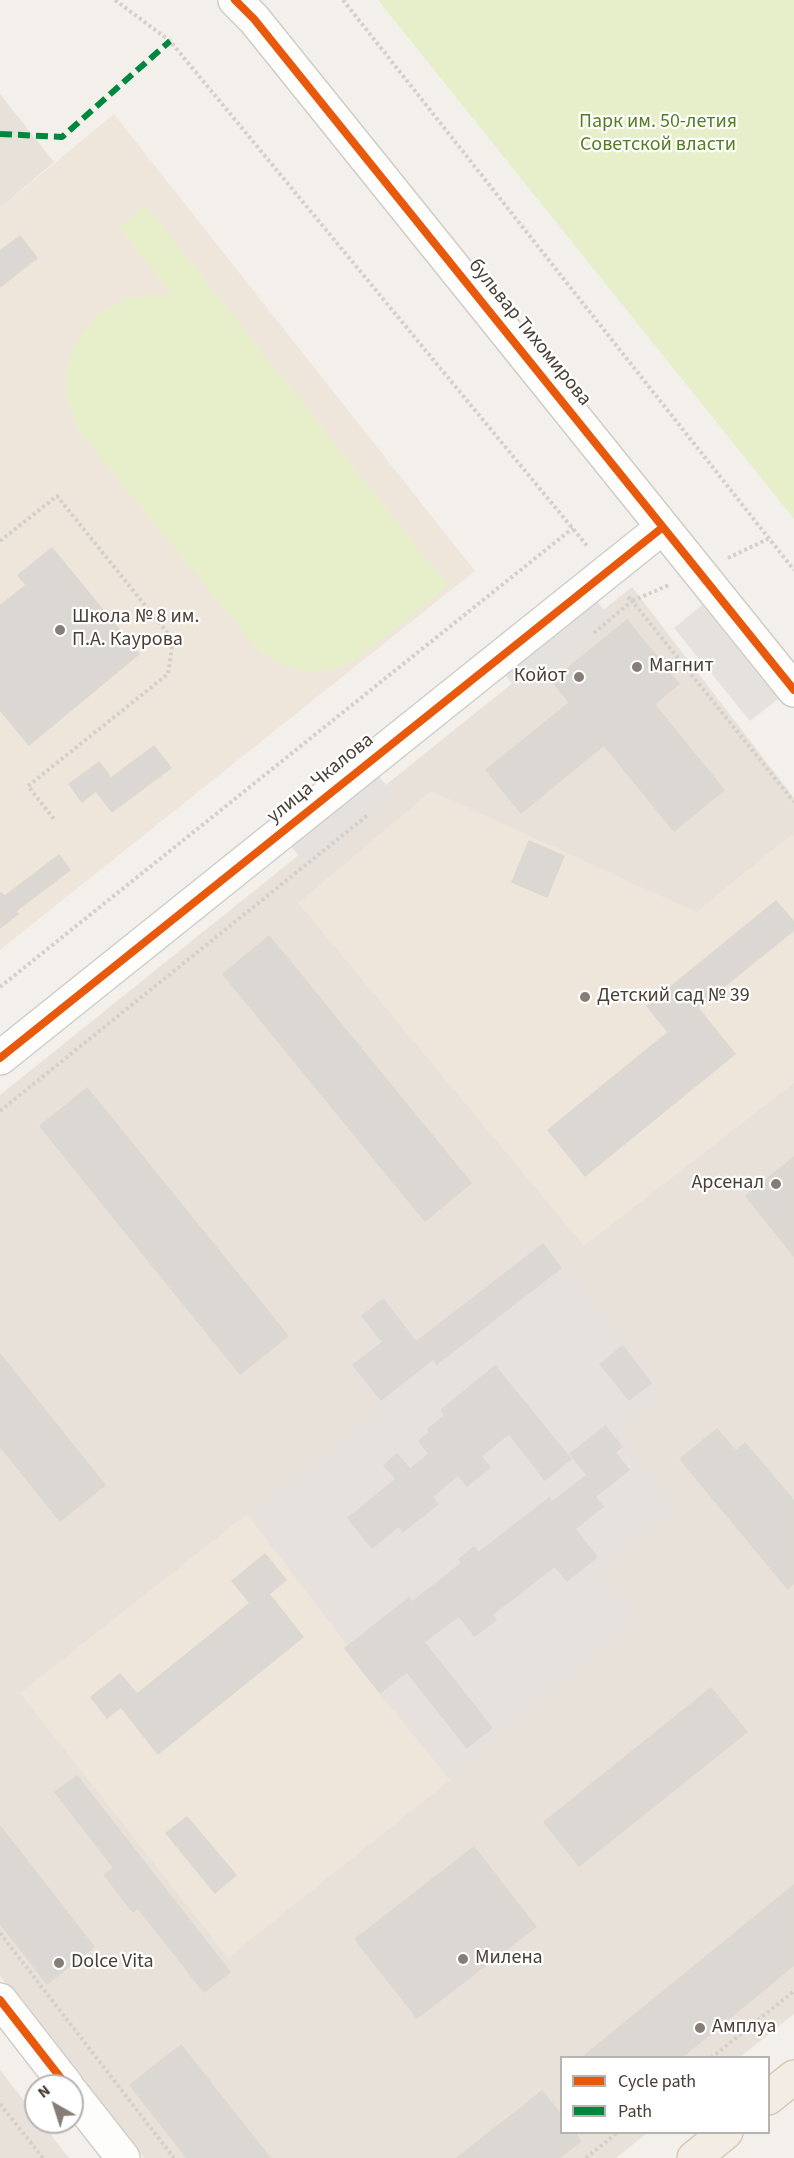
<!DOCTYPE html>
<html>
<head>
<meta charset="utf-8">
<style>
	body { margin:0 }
	#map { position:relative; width:794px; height:2158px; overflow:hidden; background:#f3f0ec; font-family:"Source Sans 3",sans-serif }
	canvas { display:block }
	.legend { position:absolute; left:560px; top:2056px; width:210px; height:78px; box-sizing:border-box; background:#fff; border:2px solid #b7b3af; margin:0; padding:8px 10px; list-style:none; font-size:18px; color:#4b4036 }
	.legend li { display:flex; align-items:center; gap:12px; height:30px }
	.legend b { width:30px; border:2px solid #b7b3af }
	.north { position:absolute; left:24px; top:2074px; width:60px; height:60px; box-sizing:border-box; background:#fff; border:2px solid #b7b3af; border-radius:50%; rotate:321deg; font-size:16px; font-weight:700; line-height:24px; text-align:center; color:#4b4036 }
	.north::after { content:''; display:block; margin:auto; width:21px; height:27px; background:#867e76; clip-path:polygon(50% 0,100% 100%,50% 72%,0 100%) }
</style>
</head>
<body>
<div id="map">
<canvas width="794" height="2158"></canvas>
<ul class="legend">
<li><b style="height:8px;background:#e8590c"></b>Cycle path</li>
<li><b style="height:8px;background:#00873e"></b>Path</li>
</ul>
<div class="north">N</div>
</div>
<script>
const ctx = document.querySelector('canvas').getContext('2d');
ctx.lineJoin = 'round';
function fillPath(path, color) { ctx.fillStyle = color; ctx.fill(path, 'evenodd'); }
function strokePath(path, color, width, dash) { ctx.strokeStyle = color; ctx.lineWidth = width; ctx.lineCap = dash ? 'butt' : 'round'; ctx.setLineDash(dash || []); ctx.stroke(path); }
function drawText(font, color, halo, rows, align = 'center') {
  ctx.font = font + ' "Source Sans 3",sans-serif'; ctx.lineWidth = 4.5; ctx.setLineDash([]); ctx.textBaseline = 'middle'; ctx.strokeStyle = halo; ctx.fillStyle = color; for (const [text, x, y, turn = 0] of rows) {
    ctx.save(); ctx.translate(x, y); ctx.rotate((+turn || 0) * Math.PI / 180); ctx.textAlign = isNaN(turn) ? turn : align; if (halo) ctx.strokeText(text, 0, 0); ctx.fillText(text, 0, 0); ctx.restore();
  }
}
fillPath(new Path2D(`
	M0,94L54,162L0,208Z
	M632,587L794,798V2014L740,2057L562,2058V2132L647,2133L616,2158H144L0,1976V1095Z
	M0,2070L36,2116V2122H41L69,2158H0Z`), '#e8e1d9');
fillPath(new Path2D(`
	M544,1237L668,1394L619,1433L680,1509L603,1572L642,1620L450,1780L343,1648L347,1645L247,1514L380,1407L346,1365L375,1341L356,1317L384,1294L418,1336Z`), '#e7e1dd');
fillPath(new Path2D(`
	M114,114L475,571L0,950V208Z
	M431,791L696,912L792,834L794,837V1083L584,1246L298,903Z
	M247,1514L347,1645L343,1648L450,1780L228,1958L20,1693Z`), '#efe6db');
fillPath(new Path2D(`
	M378,0H794V519Z
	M146,206L448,586C429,602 410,617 390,633C343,672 313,688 258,650L79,431C75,419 67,403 66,391C64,355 85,318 118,303C136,294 155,296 173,296L119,227Z`), '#e6efca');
fillPath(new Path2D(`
	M595,599L615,623L524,698L504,674Z
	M702,605L778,699L750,721L674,628Z
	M378,775L396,798L309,869L291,846Z`), '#e5e1dd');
const building = new Path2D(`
	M20,236L37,258L0,287V251Z
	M52,548L139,654L29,745L0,710V606L26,585L18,575Z
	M627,620L679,684L604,745L552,681Z
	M570,702L604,745L654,704L724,790L674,831L604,745L521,813L486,770Z
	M154,746L171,768L112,812L96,791L82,802L69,784L99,762L111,778Z
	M529,841L564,856L547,897L512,882Z
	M59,855L70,870L16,911L18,914L0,928V893L5,896Z
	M776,901L794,922V930L668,1032L647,1006Z
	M269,936L471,1183L425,1221L223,974Z
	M698,1008L735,1054L585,1176L548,1130Z
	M87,1088L288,1336L240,1374L40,1126Z
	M794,1157V1256L746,1196Z
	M543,1244L561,1268L437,1364L433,1359L381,1400L353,1365L383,1342L362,1316L383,1299L416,1342Z
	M623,1346L651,1383L629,1400L600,1364Z
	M0,1354L105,1485L60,1521L0,1446Z
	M495,1366L571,1459L545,1480L509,1434L481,1456L490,1468L467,1486L458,1475L432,1497L438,1504L403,1532L399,1526L372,1548L348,1518L396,1479L384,1465L397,1454L410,1469L429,1454L419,1441L430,1432L428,1429L445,1415L441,1410Z
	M605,1426L622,1447L615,1452L629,1470L595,1497L603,1507L575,1529L597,1557L567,1581L555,1566L492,1615L496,1620L475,1636L459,1616L424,1642L492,1728L467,1748L407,1672L380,1693L345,1648L409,1598L412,1602L462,1563L459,1559L474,1547L478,1553L549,1498L552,1502L587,1475L570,1454Z
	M717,1429L736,1451L745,1443L794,1501V1583L788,1589L680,1459Z
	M265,1554L286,1580L269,1594L303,1637L158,1754L121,1707L107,1718L91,1697L120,1674L137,1694L250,1603L232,1581Z
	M711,1688L747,1732L579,1866L544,1822Z
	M77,1776L230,1972L204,1992L138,1908L133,1912L104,1875L114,1868L55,1792Z
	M187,1817L236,1875L215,1893L166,1833Z
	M0,1826L94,1947L47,1984L0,1923Z
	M474,1847L536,1927L417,2018L355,1939Z
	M794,1885V1965L681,2058H587L585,2055Z
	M181,2045L270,2158H187L130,2085Z
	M542,2091L562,2116V2132H574L581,2141L559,2158H457Z`);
fillPath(building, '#dbd7d2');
strokePath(building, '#dcd7d1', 1.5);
const minor = new Path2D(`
	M235,0L254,19L794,690
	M0,1058L663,527
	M0,2000L67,2086
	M72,2093L123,2158`);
const major = new Path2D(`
	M768,2098L794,2077
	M694,2158L726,2132`);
strokePath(minor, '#d0ccc8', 36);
strokePath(major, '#d8cab8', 36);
strokePath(new Path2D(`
	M115,0L170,41L588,547
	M343,0L794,570
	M0,541L57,496L173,640L168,674L28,786L54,819
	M728,558L768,539
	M628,597L632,601L669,585
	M594,633L632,601L794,802
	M0,987L573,528
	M0,1111L369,814
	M0,1933L174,2158
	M711,2058L794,1991
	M0,2104L43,2158
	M586,2158L618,2132`), '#d3d0cb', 4, [3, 3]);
strokePath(minor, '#fdfdfc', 33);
strokePath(major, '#f2ece4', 33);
strokePath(new Path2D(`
	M0,134L62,137L170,41`), '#00873e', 6, [12, 6]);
strokePath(new Path2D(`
	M235,0L254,19L794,690
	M0,1058L663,527
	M0,2000L67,2086`), '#e8590c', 8);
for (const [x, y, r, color] of [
	[60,630,6,"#867e76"],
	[637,667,6,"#867e76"],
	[579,677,6,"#867e76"],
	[585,997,6,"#867e76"],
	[776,1184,6,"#867e76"],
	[463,1959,6,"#867e76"],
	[59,1963,6,"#867e76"],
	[700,2028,6,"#867e76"]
]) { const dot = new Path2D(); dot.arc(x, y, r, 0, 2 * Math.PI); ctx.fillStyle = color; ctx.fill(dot); strokePath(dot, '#fff', 2); }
drawText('20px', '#537f20', '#fff', [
	["Парк им. 50-летия",658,123],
	["Советской власти",658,146]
]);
drawText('20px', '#4b4036', '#fff', [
	["бульвар Тихомирова",529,333,51],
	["улица Чкалова",321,779,-39]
]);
drawText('20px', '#4b4036', '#fff', [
	["Школа № 8 им.",72,618],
	["П.А. Каурова",72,641],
	["Магнит",649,667],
	["Койот",567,677,"right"],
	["Детский сад № 39",597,997],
	["Арсенал",764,1184,"right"],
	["Милена",475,1959],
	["Dolce Vita",71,1963],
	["Амплуа",712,2028]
], 'left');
</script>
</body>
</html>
